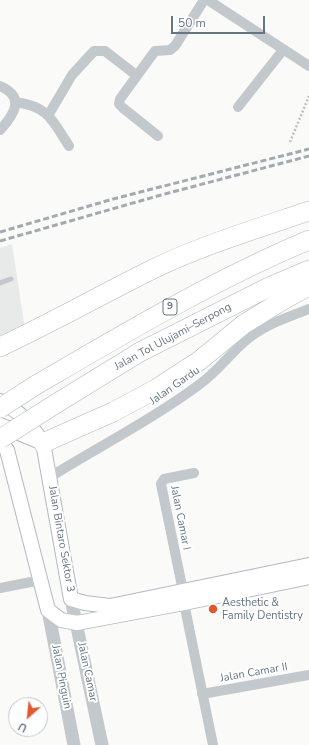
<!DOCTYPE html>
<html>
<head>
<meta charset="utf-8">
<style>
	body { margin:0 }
	#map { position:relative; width:309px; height:745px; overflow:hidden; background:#fafaf8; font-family:"Nunito Sans",sans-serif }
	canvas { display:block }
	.north { position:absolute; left:8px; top:697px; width:40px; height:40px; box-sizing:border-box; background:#fff; border:1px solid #c1c8cd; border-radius:50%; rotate:207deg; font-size:11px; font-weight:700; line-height:16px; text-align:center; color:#657683 }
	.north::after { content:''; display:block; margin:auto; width:14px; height:18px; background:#e4572e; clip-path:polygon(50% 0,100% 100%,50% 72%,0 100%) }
	.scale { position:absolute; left:171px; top:16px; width:94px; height:18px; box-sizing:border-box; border:2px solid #657683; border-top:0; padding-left:5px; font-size:12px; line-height:14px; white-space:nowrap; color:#657683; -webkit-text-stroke:3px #fff; paint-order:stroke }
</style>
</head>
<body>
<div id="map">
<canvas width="309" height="745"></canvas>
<div class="north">U</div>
<div class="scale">50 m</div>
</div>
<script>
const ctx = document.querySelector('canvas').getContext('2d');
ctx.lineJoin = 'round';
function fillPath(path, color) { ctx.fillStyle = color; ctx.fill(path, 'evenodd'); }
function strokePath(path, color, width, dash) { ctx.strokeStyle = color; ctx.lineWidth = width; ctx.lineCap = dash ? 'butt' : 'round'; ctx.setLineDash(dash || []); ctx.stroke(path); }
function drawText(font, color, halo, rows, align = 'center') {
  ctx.font = font + ' "Nunito Sans",sans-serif'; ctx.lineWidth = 4; ctx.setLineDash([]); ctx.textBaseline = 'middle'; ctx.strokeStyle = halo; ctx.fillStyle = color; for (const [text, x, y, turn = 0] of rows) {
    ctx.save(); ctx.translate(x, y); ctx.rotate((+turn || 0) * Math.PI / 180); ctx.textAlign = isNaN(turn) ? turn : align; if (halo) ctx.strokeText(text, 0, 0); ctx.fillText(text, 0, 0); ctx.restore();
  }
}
fillPath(new Path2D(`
	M12,244L25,329L0,348V248Z`), '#e8e9e9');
const secondary = new Path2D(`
	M0,401C20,411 31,425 43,443L71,599L85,603L110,606L309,565
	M0,425L43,443
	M0,442L7,450L48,610L61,620L77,623L184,603L309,577`);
const motorway = new Path2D(`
	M0,347C51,323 99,296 149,271C199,246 256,229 309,211
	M36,385C125,333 214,280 309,240
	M57,403L140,352L269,287L309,270
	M43,443L113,412L156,389L199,361L244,324L285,299L309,286`);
strokePath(secondary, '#b3babf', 16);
strokePath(motorway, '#b4b9bd', 20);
strokePath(new Path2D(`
	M290,142L309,96`), '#bbbfc2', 2.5, [2, 2]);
strokePath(new Path2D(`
	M0,283L11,279`), '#c3c8cc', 5);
strokePath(new Path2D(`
	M208,0L309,66
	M0,86C26,97 14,115 0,130
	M16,102C49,107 52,120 69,146
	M238,107L283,50
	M49,114L72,75L94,51H105L136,75
	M158,136L123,108L119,104L120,99L155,51L170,50L175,46L204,0
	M50,477C100,446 153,419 200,384C217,372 229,355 244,342C263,325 286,318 309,309
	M0,588L41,580
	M183,591L161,484L164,479L194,473
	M184,603L213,745
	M202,694L309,675`), '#c3c8cc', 10);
strokePath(new Path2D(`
	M71,599L102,745
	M48,610L74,745`), '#c3c8cc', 13);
strokePath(secondary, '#fff', 14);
strokePath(motorway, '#fff', 19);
strokePath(new Path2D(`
	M0,232L113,199L309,149
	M0,241L161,195L309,156`), '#a2aab0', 3, [6, 3]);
const motorwayBridge = new Path2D(`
	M0,408L36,385
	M0,439L57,403`);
strokePath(motorwayBridge, '#b4b9bd', 20, []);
strokePath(motorwayBridge, '#fff', 19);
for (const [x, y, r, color] of [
	[213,609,5,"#e4572e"]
]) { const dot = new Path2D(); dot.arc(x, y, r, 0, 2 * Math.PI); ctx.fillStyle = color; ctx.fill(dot); strokePath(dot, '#fff', 1.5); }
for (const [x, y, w] of [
	[170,307,14]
]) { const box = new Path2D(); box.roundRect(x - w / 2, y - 8, w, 16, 3); ctx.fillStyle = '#fff'; ctx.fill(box); strokePath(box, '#657683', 1); }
drawText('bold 10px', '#657683', null, [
	["9",170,307]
]);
drawText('11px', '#657683', '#fff', [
	["Jalan Tol Ulujami–Serpong",173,337,-28],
	["Jalan Gardu",175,386,-35],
	["Jalan Camar I",180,518,79],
	["Jalan Bintaro Sektor 3",61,539,80],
	["Jalan Camar",87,672,78],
	["Jalan Camar II",254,673,-10],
	["Jalan Pinguin",61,677,79]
]);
drawText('11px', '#657683', '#fff', [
	["Aesthetic &",222,603],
	["Family Dentistry",222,616]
], 'left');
</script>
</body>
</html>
